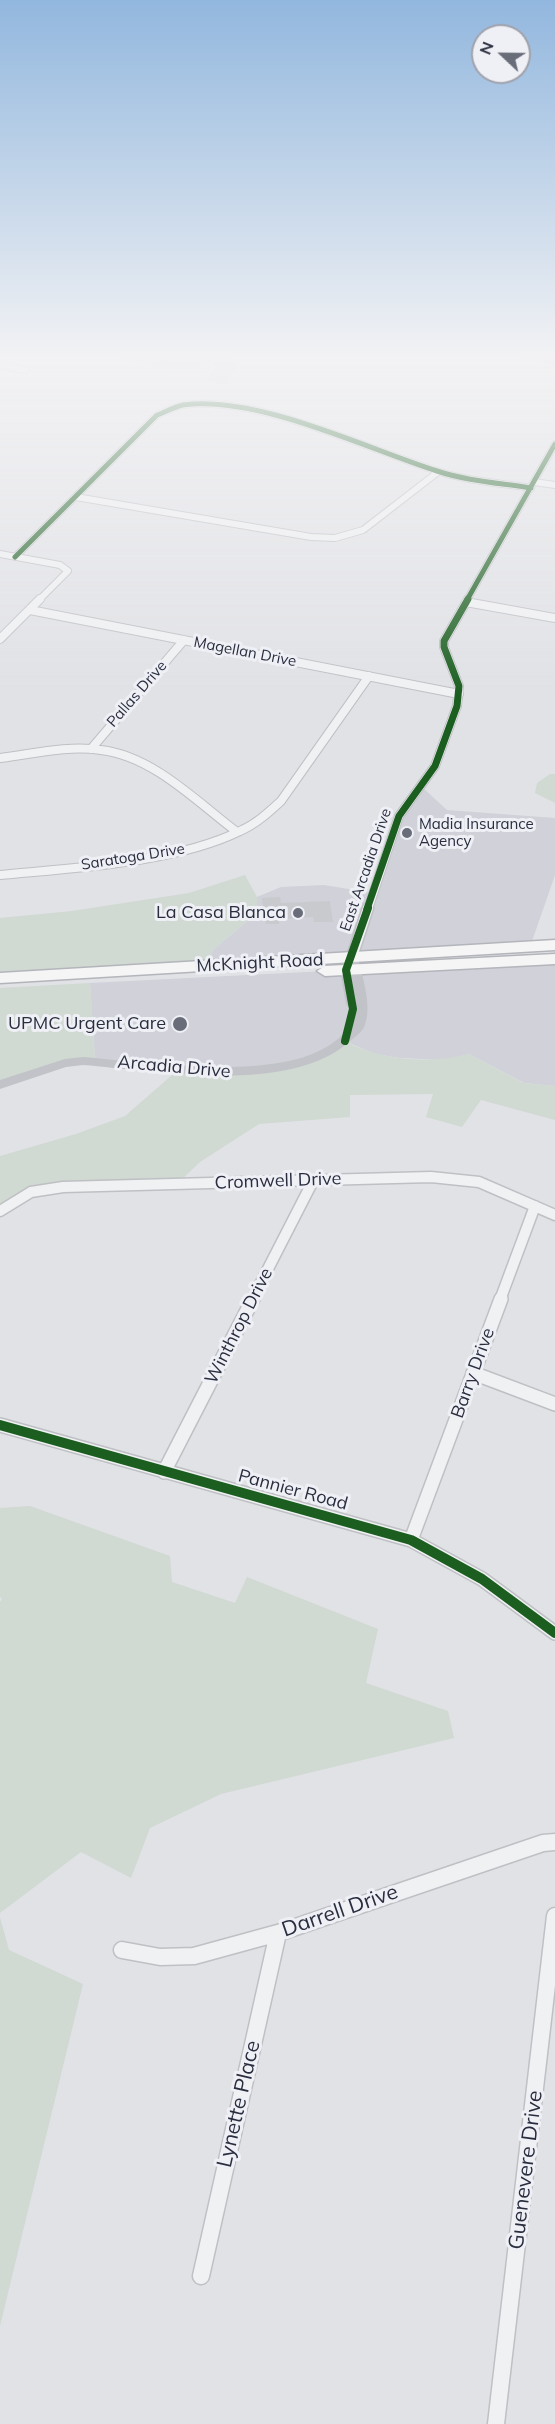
<!DOCTYPE html>
<html>
<head>
<meta charset="utf-8">
<style>
	body { margin:0 }
	#map { position:relative; width:555px; height:2424px; overflow:hidden; background:#e1e2e6; font-family:Mulish,sans-serif }
	canvas { display:block }
	.north { position:absolute; left:471px; top:24px; width:60px; height:60px; box-sizing:border-box; background:#eff0f5; border:2px solid #a0a2ac; border-radius:50%; rotate:292deg; font-size:16px; font-weight:700; line-height:24px; text-align:center; color:#292d3e }
	.north::after { content:''; display:block; margin:auto; width:21px; height:27px; background:#696c79; clip-path:polygon(50% 0,100% 100%,50% 72%,0 100%) }
</style>
</head>
<body>
<div id="map">
<canvas width="555" height="2424"></canvas>
<div class="north">N</div>
</div>
<script>
const ctx = document.querySelector('canvas').getContext('2d');
ctx.lineJoin = 'round';
function fillPath(path, color) { ctx.fillStyle = color; ctx.fill(path, 'evenodd'); }
function strokePath(path, color, width, dash) { ctx.strokeStyle = color; ctx.lineWidth = width; ctx.lineCap = dash ? 'butt' : 'round'; ctx.setLineDash(dash || []); ctx.stroke(path); }
function drawText(font, color, halo, rows, align = 'center') {
  ctx.font = font + ' Mulish,sans-serif'; ctx.lineWidth = 6; ctx.setLineDash([]); ctx.textBaseline = 'middle'; ctx.strokeStyle = halo; ctx.fillStyle = color; for (const [text, x, y, turn = 0] of rows) {
    ctx.save(); ctx.translate(x, y); ctx.rotate((+turn || 0) * Math.PI / 180); ctx.textAlign = isNaN(turn) ? turn : align; if (halo) ctx.strokeText(text, 0, 0); ctx.fillText(text, 0, 0); ctx.restore();
  }
}
fillPath(new Path2D(`
	M421,786L447,810L555,818V875L530,947L203,966L214,949L257,913V897L281,887L324,885L373,893L399,816Z
	M555,959V1086L524,1083L469,1054L446,1060L400,1058L375,1054L345,1041L315,1059L232,1072L95,1060L90,983L346,970L352,1003L347,1035L355,1031L356,970Z`), '#d0d1d9');
fillPath(new Path2D(`
	M114,356H205L240,361L226,384L210,381L209,374L214,369L210,363L196,369L176,371Z
	M550,774H555V803L535,793L537,783Z
	M245,875L257,897V913L214,949L203,966L0,978V918L72,911L189,893Z
	M90,983L95,1060L82,1061L0,1085V988Z
	M345,1041C382,1061 428,1064 469,1054L523,1083L555,1086V1120L481,1100L462,1127L426,1117L433,1094L350,1095V1117L259,1124L200,1162L177,1184L48,1189L0,1211V1156L76,1134L125,1116L179,1069L291,1065Z
	M30,1506L170,1556L172,1582L235,1603L247,1577L378,1629L366,1683L448,1711L454,1738L221,1794L150,1828L131,1878L81,1852L0,1913V1602L2,1599L0,1597V1508Z
	M0,1917L9,1950L83,1984L0,2326Z`), '#d0d9d2');
fillPath(new Path2D(`
	M280,897L281,903L330,901L333,922H314L313,917L283,919L279,920V924H266L262,898Z`), '#c9cace');
const streetFar4 = new Path2D(`
	M0,365L25,370
	M534,482L555,485
	M76,497L311,537L335,538L363,530L438,472
	M0,554L60,565L68,571L39,600
	M15,557L157,415C165,412 174,407 183,405C257,395 365,448 437,471C467,481 500,483 531,488
	M467,600L555,444`);
const streetFar3 = new Path2D(`
	M466,602L555,618
	M30,610L459,694
	M0,639L40,599
	M91,749L184,640
	M0,758C33,754 67,745 101,750C153,756 197,802 237,832
	M0,875C72,868 175,863 240,831C256,824 268,813 281,801L369,676
	M368,909L399,816L435,766L457,706L459,686L444,647V641L468,599`);
const streetFar2 = new Path2D(`
	M352,957L368,908
	M0,1211L31,1192L63,1187L431,1177L479,1182L555,1215
	M252,1300L313,1181
	M500,1300L535,1206`);
const streetFar1 = new Path2D(`
	M473,1373L555,1404
	M0,1425L411,1540L482,1579L555,1633
	M164,1472L253,1299
	M411,1540L501,1299`);
const street = new Path2D(`
	M122,1950L160,1957L194,1956L278,1933L543,1843L555,1842
	M201,2276L278,1933
	M496,2424L555,1916`);
const highway = new Path2D(`
	M555,940V950L0,983V973Z
	M555,954V964L325,976L317,971L325,966Z`);
strokePath(streetFar4, '#bfc0c4', 8);
strokePath(streetFar3, '#bfc0c4', 10);
strokePath(streetFar2, '#bfc0c4', 13);
strokePath(streetFar1, '#bfc0c4', 16);
strokePath(street, '#bfc0c4', 19);
strokePath(highway, '#b3b5bb', 3);
strokePath(streetFar4, '#f0f1f3', 6);
strokePath(streetFar3, '#f0f1f3', 8);
strokePath(streetFar2, '#f0f1f3', 10);
strokePath(streetFar1, '#f0f1f3', 13);
strokePath(street, '#f0f1f3', 16);
fillPath(new Path2D(`
	M526,356H537L555,362V366Z
	M352,953L358,957C362,977 374,1010 363,1029C360,1033 354,1038 350,1041C291,1095 157,1071 83,1065L66,1067L0,1089V1080L65,1059L83,1057C150,1062 287,1085 339,1038C342,1034 350,1030 352,1025C355,1021 354,1012 355,1007H348L346,1004L340,970L348,954Z`), '#c2c3c8');
fillPath(highway, '#f5f5f6');
strokePath(new Path2D(`
	M15,557L157,415C165,412 174,407 183,405C257,395 365,448 437,471C467,481 500,483 531,488
	M467,600L555,444`), '#1b5e20', 5);
strokePath(new Path2D(`
	M367,909L399,816L435,766L457,706L459,686L444,647V641L468,599`), '#1b5e20', 7);
strokePath(new Path2D(`
	M345,1041L353,1009L346,970L368,908`), '#1b5e20', 8);
strokePath(new Path2D(`
	M0,1425L411,1540L482,1579L555,1633`), '#1b5e20', 10);
const sky = ctx.createLinearGradient(0, 0, 0, 696);
sky.addColorStop(0, '#92b7de');
sky.addColorStop(0.51, '#f2f2f4');
sky.addColorStop(1, '#f2f2f400');
ctx.fillStyle = sky;
ctx.fillRect(0, 0, 555, 696);
for (const [x, y, r, color] of [
	[407,833,6,"#696c79"],
	[298,913,6,"#696c79"],
	[180,1024,8,"#696c79"]
]) { const dot = new Path2D(); dot.arc(x, y, r, 0, 2 * Math.PI); ctx.fillStyle = color; ctx.fill(dot); strokePath(dot, '#eff0f5', 2); }
drawText('15px', '#292d3e', '#eff0f5', [
	["Magellan Drive",245,652,11],
	["Pallas Drive",137,694,-49],
	["Saratoga Drive",133,857,-9],
	["East Arcadia Drive",366,870,-71]
]);
drawText('15px', '#292d3e', '#eff0f5', [
	["Madia Insurance",419,824],
	["Agency",419,841]
], 'left');
drawText('18px', '#292d3e', '#eff0f5', [
	["La Casa Blanca",286,913],
	["UPMC Urgent Care",166,1024]
], 'right');
drawText('18px', '#292d3e', '#eff0f5', [
	["McKnight Road",260,963,-3],
	["Arcadia Drive",174,1067,5],
	["Cromwell Drive",278,1181,-2],
	["Winthrop Drive",239,1326,-63],
	["Barry Drive",473,1373,-70],
	["Pannier Road",293,1490,15]
]);
drawText('21px', '#292d3e', '#eff0f5', [
	["Darrell Drive",340,1911,-19],
	["Lynette Place",239,2104,-77],
	["Guenevere Drive",526,2170,-83]
]);
</script>
</body>
</html>
